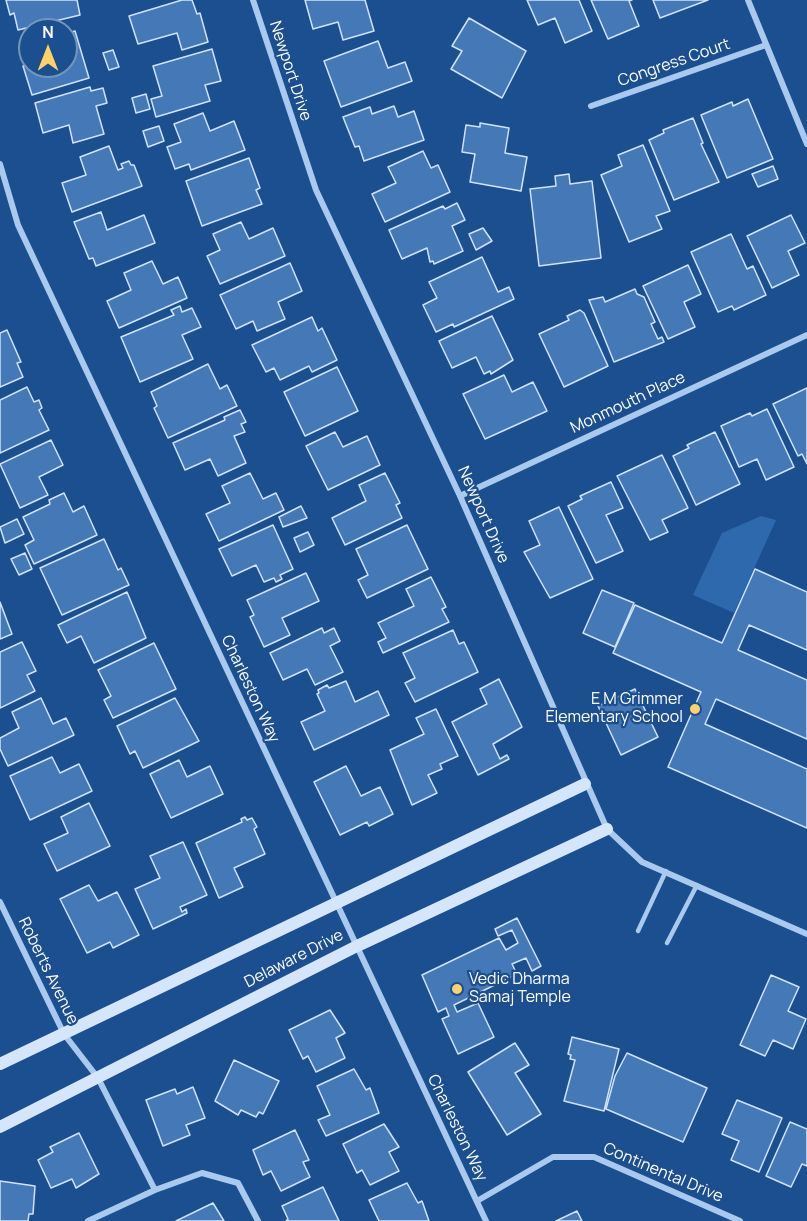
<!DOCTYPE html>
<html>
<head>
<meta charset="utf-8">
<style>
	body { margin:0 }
	#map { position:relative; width:807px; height:1221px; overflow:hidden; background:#1b4f8f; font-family:Manrope,sans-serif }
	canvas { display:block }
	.north { position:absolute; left:18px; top:18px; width:60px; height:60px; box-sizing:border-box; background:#1b4f8f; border:2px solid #7695bc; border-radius:50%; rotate:0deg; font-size:16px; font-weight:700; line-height:24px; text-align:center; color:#fff }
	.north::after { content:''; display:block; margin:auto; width:21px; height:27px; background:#ffd166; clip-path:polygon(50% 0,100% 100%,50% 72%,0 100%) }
</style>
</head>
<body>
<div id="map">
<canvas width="807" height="1221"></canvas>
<div class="north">N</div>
</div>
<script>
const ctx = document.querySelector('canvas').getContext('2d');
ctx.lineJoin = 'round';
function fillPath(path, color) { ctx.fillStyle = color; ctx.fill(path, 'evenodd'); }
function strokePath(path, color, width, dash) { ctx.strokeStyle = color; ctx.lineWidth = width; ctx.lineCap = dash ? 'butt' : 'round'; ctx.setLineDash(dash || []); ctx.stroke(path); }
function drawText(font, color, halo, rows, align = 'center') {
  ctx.font = font + ' Manrope,sans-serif'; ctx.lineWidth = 4.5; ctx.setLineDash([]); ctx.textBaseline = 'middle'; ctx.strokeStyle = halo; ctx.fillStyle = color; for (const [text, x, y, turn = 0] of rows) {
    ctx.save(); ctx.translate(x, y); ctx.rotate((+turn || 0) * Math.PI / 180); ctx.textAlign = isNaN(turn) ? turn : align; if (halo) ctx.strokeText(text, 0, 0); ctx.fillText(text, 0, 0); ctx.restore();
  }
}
fillPath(new Path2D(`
	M761,516L776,520L734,613L693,595L722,533Z`), '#2e69ad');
const building = new Path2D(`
	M6,0H77L80,15L18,30L14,13L10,15Z
	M182,0H192L197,14L200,13L208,42L182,50L177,33L138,44L129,16Z
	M305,0H365L374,31L343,40L338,22L313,29Z
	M527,0H579L592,31L565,43L555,18L538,25Z
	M591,0H632L629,1L639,26L608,39Z
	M653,0H708L660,18Z
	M469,18L526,51L502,98L451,69L462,51L452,46Z
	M75,31L89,78L32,95L23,66H66V34Z
	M378,41L388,68L405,62L412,81L341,107L324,61Z
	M212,49L221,81L205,85L210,101L156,117L151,99L162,96L153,66Z
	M113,50L119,67L109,70L103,53Z
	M90,87L91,91L103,88L107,103L96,106L104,134L73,143L69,125L43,133L35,103Z
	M146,94L150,109L136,113L132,98Z
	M748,99L773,159L727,178L701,115L732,102L733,106Z
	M394,106L398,117L414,111L424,140L364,161L359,146L355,147L343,117L370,107L372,114Z
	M203,113L210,131L234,121L245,150L191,170L189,164L175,169L167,147L181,142L174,124Z
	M693,118L703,143L701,144L719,182L674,200L649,140L664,133L663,130Z
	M480,123L509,128L505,153L527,157L521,191L470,182L475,154L462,152L466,125L480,127Z
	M159,126L164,141L148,147L143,131Z
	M643,145L670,211L656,216L662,229L629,242L601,175L622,166L618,155Z
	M109,146L118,170L123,168L121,164L129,161L131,165H134L142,186L72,212L62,183L86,175L80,157Z
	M423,151L431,168L438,165L450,192L385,222L372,194L396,183L388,167Z
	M249,158L260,188L256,190L262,204L202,226L186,181Z
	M773,166L778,179L758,187L752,174Z
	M569,174L570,184L592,181L601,258L539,266L530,189L556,186L555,176Z
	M457,203L465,220L452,226L463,251L434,264L433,261L430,262L427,248L402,259L389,230L443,206L445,209Z
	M101,212L107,230L144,215L155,243L96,266L93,258L89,259L74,222Z
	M791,215L805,243L788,251L799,275L772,288L747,236Z
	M241,222L249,239L273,228L285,256L220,284L207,256L220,250L213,234Z
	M483,228L492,241L476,250L469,234Z
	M731,234L747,269L753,266L766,295L734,310L732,306L718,312L691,252Z
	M482,257L498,292L509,287L514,299L454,327L453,324L436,332L423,305L437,298L429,282Z
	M152,261L163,284L178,277L187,298L119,328L107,301L131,290L124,273Z
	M290,263L302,291L278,302L285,319L257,331L253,321L236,329L220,295Z
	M688,265L701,294L684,302L695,327L668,339L643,286Z
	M635,289L637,294L644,297L655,322L651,324L658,339L662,337L664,342L614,362L589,300L603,297L605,302Z
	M180,306L182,312L192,308L201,327L182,335L193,359L140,382L121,337L174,315L171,310Z
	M580,310L584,313L608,366L564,387L539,334L569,320L567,316Z
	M492,316L513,360L491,374L490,371L484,374L476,357L452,368L439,341Z
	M312,317L318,331L322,328L337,360L312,372L309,366L280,380L274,368L266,372L252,345Z
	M7,330L21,362L17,363L23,377L0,387V333Z
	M208,364L220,389L227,385L237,406L168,438L154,408L157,406L151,392Z
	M337,367L358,411L305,436L284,392Z
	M504,375L512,392L533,382L547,411L485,439L463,394Z
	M27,387L34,402L39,400L42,408L39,410L49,430L0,453V400Z
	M807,388V464L802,454L798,456L773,404Z
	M767,409L794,467L766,480L757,459L739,467L721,426L750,413L752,416Z
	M240,410L246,422L241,424L245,432L234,436L246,463L218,476L210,459L185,470L173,443L225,420L224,417Z
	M335,432L343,447L367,436L380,465L328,490L306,446Z
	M715,432L740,484L696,505L673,456L689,448L687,445Z
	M51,440L63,465L39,477L48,495L20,508L0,464Z
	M662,455L688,508L662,520L668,532L650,540L617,476Z
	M250,473L263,499L276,493L284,510L219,541L206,514L230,503L222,486Z
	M385,473L400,503L396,505L402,518L345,545L332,518L366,501L359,485Z
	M611,482L623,508L606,515L623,551L596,563L568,506L582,499L580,496Z
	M64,493L73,512L84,506L97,535L34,564L25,545L34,540L23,517L50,504L49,500Z
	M301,506L307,518L283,527L279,517Z
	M559,507L593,579L550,598L524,552L540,545L529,521Z
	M17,519L24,534L5,543L0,527Z
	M273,525L293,569L280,575L282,579L276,582L274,578L264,582L256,565L232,576L219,549Z
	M407,525L428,569L367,598L358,580L368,575L356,549Z
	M308,532L314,545L300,552L294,538Z
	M104,539L118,570L121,568L129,585L62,615L40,568Z
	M25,553L32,569L19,575L11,559Z
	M755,569L807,592V650L749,625L738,650L807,680V739L716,699L705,724L807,769V828L668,767L701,692L613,653L635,605L722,643Z
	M306,573L319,601L282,618L290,635L264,647L250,617L254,615L247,600Z
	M431,577L446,607L442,609L449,622L383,653L378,642L386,638L378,623L414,606L406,589Z
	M602,590L634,603L615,647L583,633Z
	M127,592L146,638L94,663L81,636L67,643L58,625Z
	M0,602L12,634L0,639Z
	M322,628L324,633L334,628L340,641L330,646L343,672L315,685L307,669L283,680L270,653Z
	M453,630L459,644L464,642L478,672L415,702L405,683L415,678L403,653Z
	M22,642L36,671L27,675L35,691L0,708V652Z
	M154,643L176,689L113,718L104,700L111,696L98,670Z
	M499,679L522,727L493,744L500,759L507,755L509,759L478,775L452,722L487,704L480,689Z
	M346,681L355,702L378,691L389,715L314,750L301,722L325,711L317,694L319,693L318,690L327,685L329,688Z
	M635,689L658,737L621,755L598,706Z
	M41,698L53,724L66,718L74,735L8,766L0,749V738L19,728L12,712Z
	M175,698L199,741L143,768L135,751L130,754L117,726Z
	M436,709L458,756L440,764L442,769L428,775L437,793L412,805L390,750L424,734L416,718Z
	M52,757L60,773L79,764L92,791L30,820L10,776Z
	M179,760L187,777L210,766L223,794L171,818L150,774Z
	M346,766L361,796L380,787L393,814L369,826L367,822L340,835L314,782Z
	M89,803L110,846L57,871L44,844L68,833L61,817Z
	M245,817L247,820L252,818L257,827L254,829L265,854L234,868L243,887L219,898L196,843L242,822L241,819Z
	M183,842L207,895L180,907L182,912L186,909L187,913L153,929L135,889L160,878L150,856Z
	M89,885L98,901L117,892L139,935L113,948L110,942L87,953L60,899Z
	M517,918L541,966L532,971L526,958L512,964L517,974L454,1005L457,1012L478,1003L494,1037L458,1054L442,1019L449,1016L446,1008L438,1012L422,975L499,938L506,950L518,943L512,930L498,936L495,929Z
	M771,975L799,987L788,1011L806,1019L793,1049L773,1040L765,1056L740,1045Z
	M330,1010L345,1033L336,1038L345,1058L316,1072L308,1056L303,1059L289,1030Z
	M572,1037L619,1049L604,1111L564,1101L575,1060L570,1059L571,1055L568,1054Z
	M515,1043L529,1065L515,1073L541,1114L507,1135L468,1072Z
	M627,1053L707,1088L683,1142L606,1109L615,1076Z
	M234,1060L279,1081L263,1114L259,1112L256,1117L241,1110L238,1115L215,1101Z
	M354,1069L366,1090L370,1088L379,1113L326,1136L318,1120L330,1115L317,1086Z
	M193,1087L205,1118L186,1125L190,1135L163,1146L146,1100L175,1089L177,1094Z
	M737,1100L782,1118L759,1172L731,1160L739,1141L722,1134Z
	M790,1122L807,1129V1166L802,1164L791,1187L766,1176Z
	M384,1124L399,1147L389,1152L399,1171L370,1185L362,1170L357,1173L343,1144Z
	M295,1130L309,1160L303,1162L310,1177L281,1191L271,1171L263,1175L253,1150Z
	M79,1133L99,1174L76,1188L72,1179L51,1188L38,1160L53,1152L50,1147Z
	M0,1181L35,1186L33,1214H29L28,1221H0Z
	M407,1183L418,1203L422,1201L429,1221H379L369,1200Z
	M323,1187L339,1221H286L288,1219L282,1206Z
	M213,1203L224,1221H176Z
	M577,1211L582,1221H556Z`);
fillPath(building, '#4478b7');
strokePath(building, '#cfe3fa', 1.5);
strokePath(new Path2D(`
	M638,931L666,871
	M667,943L697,885`), '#a9c9ee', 4.5);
strokePath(new Path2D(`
	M253,0L316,190L460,496L607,829L642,862L807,934
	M748,0L807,144
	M591,106L766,45
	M0,164L18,225L486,1221
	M460,496L807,335
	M0,902L64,1034L98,1078L155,1190
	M477,1201L553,1157H594L740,1221
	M88,1221L155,1190L202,1173L238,1183L258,1221`), '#a9c9ee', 6);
strokePath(new Path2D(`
	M0,1064L585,784
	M0,1127L355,947L607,829`), '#d6e6fa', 12);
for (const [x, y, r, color] of [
	[695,709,6,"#ffd166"],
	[457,989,6,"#ffd166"]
]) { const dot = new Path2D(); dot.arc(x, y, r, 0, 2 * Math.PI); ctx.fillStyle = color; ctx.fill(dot); strokePath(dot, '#1b4f8f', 2); }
drawText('16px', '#fff', '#1b4f8f', [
	["Congress Court",674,63,-19],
	["Newport Drive",290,71,72],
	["Monmouth Place",628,403,-25],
	["Newport Drive",483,515,66],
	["Charleston Way",250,689,65],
	["Delaware Drive",294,959,-27],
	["Roberts Avenue",48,971,64],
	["Charleston Way",457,1128,64],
	["Continental Drive",663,1173,23]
]);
drawText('16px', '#fff', '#1b4f8f', [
	["E M Grimmer",683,700],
	["Elementary School",683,718],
	["Vedic Dharma",469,980,"left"],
	["Samaj Temple",469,998,"left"]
], 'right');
</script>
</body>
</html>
